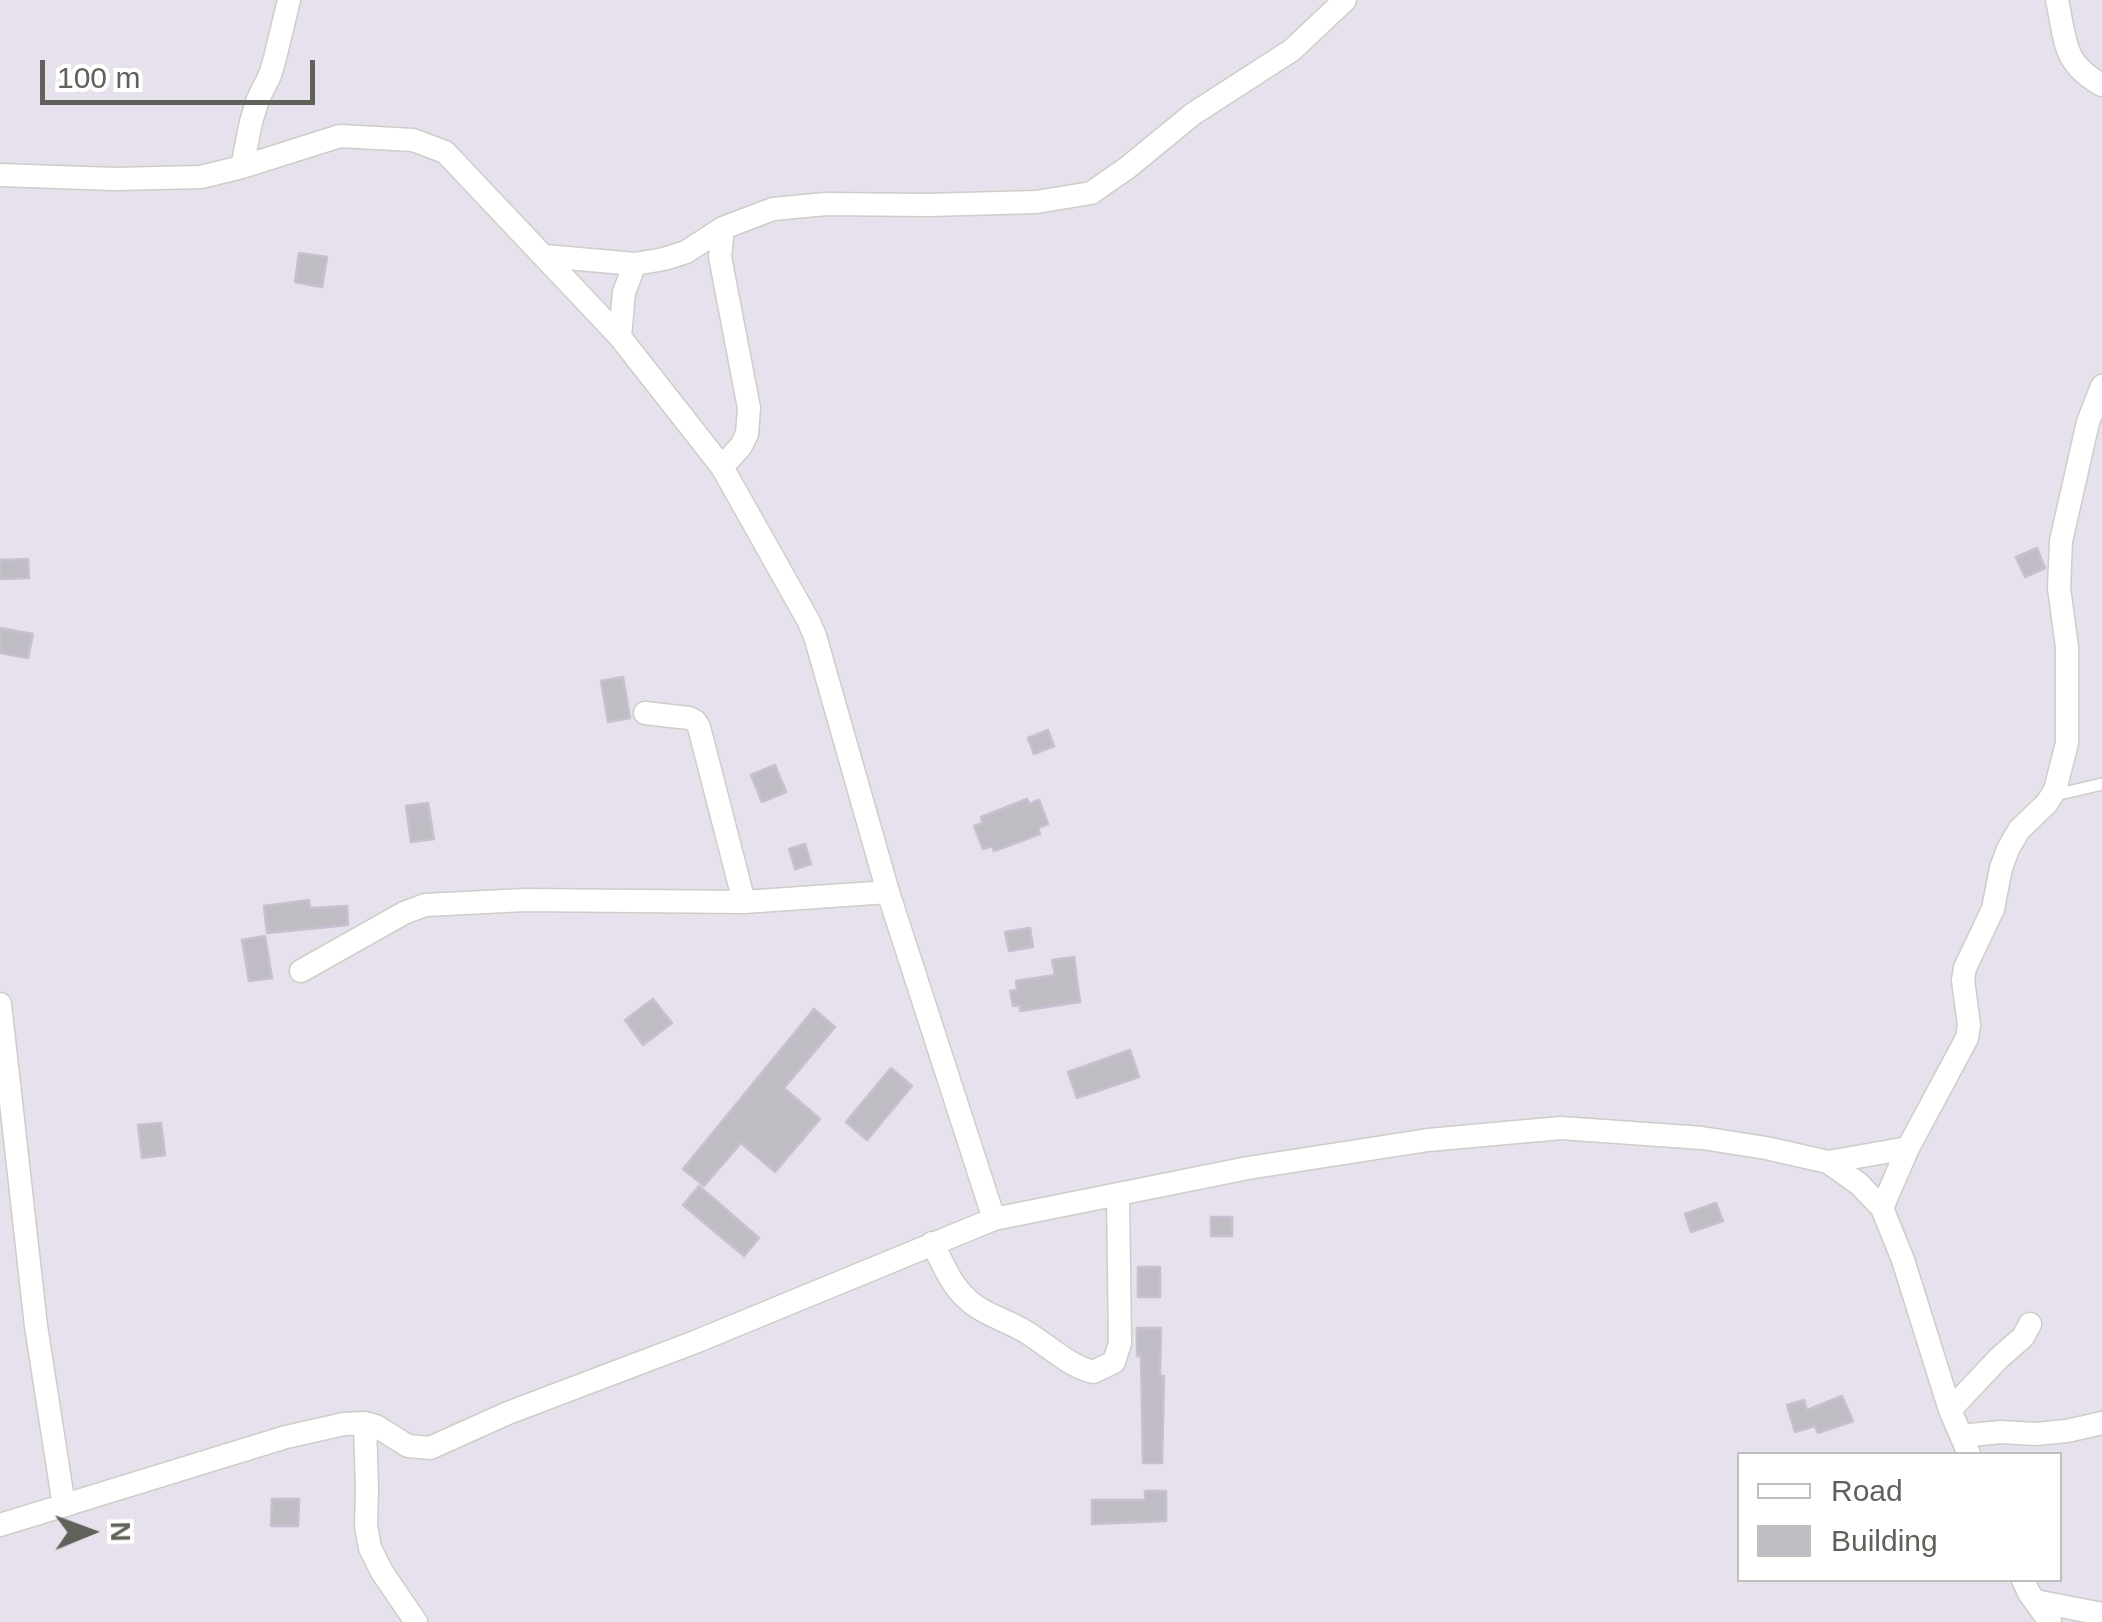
<!DOCTYPE html>
<html>
<head>
<meta charset="utf-8">
<style>
	body { margin:0 }
	#map { position:relative; width:2102px; height:1622px; overflow:hidden; background:#e6e1ec; font-family:Arial,sans-serif }
	canvas { display:block }
	.legend { position:absolute; left:1737px; top:1452px; width:325px; height:130px; box-sizing:border-box; background:#fff; border:2px solid #bfc0bd; margin:0; padding:12px 18px; list-style:none; font-size:30px; color:#5f615a }
	.legend li { display:flex; align-items:center; gap:20px; height:50px }
	.legend b { width:50px; border:2px solid #bfc0bd }
	.north { position:absolute; left:40px; top:1482px; width:100px; height:100px; -webkit-text-stroke:8px #fff; paint-order:stroke; rotate:89deg; font-size:28px; font-weight:700; line-height:40px; text-align:center; color:#5f615a }
	.north::after { content:''; display:block; margin:auto; width:35px; height:45px; background:#5f615a; clip-path:polygon(50% 0,100% 100%,50% 72%,0 100%) }
	.scale { position:absolute; left:40px; top:60px; width:275px; height:45px; box-sizing:border-box; border:5px solid #5f615a; border-top:0; padding-left:12px; font-size:30px; line-height:35px; white-space:nowrap; color:#5f615a; -webkit-text-stroke:8px #fff; paint-order:stroke }
</style>
</head>
<body>
<div id="map">
<canvas width="2102" height="1622"></canvas>
<ul class="legend">
<li><b style="height:12px;background:#fff"></b>Road</li>
<li><b style="height:28px;background:#bfbcc4"></b>Building</li>
</ul>
<div class="north">N</div>
<div class="scale">100 m</div>
</div>
<script>
const ctx = document.querySelector('canvas').getContext('2d');
ctx.lineJoin = 'round';
function fillPath(path, color) { ctx.fillStyle = color; ctx.fill(path, 'evenodd'); }
function strokePath(path, color, width, dash) { ctx.strokeStyle = color; ctx.lineWidth = width; ctx.lineCap = dash ? 'butt' : 'round'; ctx.setLineDash(dash || []); ctx.stroke(path); }
const building = new Path2D(`
	M299,253L327,257L322,287L295,282Z
	M2037,548L2045,568L2025,577L2016,557Z
	M28,559L29,578L0,579V560Z
	M0,628L33,634L28,658L0,653Z
	M623,677L630,718L608,722L601,681Z
	M1048,730L1054,746L1034,754L1028,738Z
	M775,765L786,792L762,802L751,775Z
	M1027,799L1029,804L1039,800L1048,824L1038,828L1040,834L994,851L992,846L983,849L974,826L983,823L981,817Z
	M428,803L434,839L411,842L406,806Z
	M805,844L811,864L795,869L789,849Z
	M309,900L310,908L347,906L348,925L267,933L264,906Z
	M1030,928L1033,947L1009,951L1005,932Z
	M265,936L272,978L249,981L242,940Z
	M1074,957L1080,1002L1020,1011V1005L1013,1006L1010,991L1017,990L1016,981L1055,975L1052,960Z
	M653,999L672,1023L643,1045L625,1020Z
	M814,1009L835,1027L784,1088L820,1119L775,1172L741,1143L704,1186L683,1169Z
	M1130,1050L1139,1077L1077,1098L1068,1072Z
	M891,1068L912,1086L867,1140L846,1122Z
	M161,1123L165,1155L142,1158L138,1125Z
	M699,1186L759,1238L744,1256L683,1205Z
	M1716,1203L1723,1221L1691,1232L1685,1214Z
	M1211,1217H1232V1236H1211Z
	M1138,1267H1160V1297H1138Z
	M1137,1328H1161L1160,1376H1164L1162,1463H1143L1141,1356H1137Z
	M1842,1396L1853,1421L1818,1433L1815,1426L1795,1432L1787,1405L1804,1400L1807,1410Z
	M1145,1491H1166V1521L1092,1524V1500H1145Z
	M272,1499H299L298,1526H271Z`);
fillPath(building, '#bfbcc4');
strokePath(building, '#c7c0d0', 2.5);
const lane = new Path2D(`
	M2055,795L2102,784`);
const street = new Path2D(`
	M2057,0C2066,41 2062,63 2102,85
	M242,167L251,122L258,99L270,75L275,58L289,0
	M0,175L115,179L201,177L242,167L340,136L413,140L445,152L620,337L722,467L808,620L815,636L888,892L994,1219
	M545,256L635,264L664,259L686,252L723,228L773,209L826,204L928,205L1036,202L1091,193L1127,168L1193,114L1292,50L1345,0
	M620,337L624,292L635,264
	M722,467L741,446L747,434L749,408L720,257L723,228
	M645,713L689,718L695,721L699,727L744,902
	M301,971L404,913L425,905L525,900L744,902L888,892
	M0,1004L36,1326L64,1506
	M1828,1162L1908,1148
	M1882,1208L1908,1148L1967,1038L1969,1025L1963,980L1965,968L1993,909L2001,868L2008,849L2019,830L2047,803L2055,790L2067,743V647L2059,588L2061,541L2088,422L2102,386
	M932,1243C942,1261 950,1283 965,1297C981,1314 1007,1320 1026,1332C1049,1346 1067,1365 1093,1372L1114,1362L1120,1343L1118,1195
	M1950,1410L1999,1358L2023,1337L2030,1324
	M365,1423L367,1488L366,1526L370,1548L382,1572L416,1622
	M1961,1436L2001,1432L2035,1434L2067,1431L2102,1423
	M0,1525L286,1437L344,1424L365,1423L376,1426L408,1446L430,1448L508,1413L695,1342L994,1219L1248,1168L1428,1140L1561,1128L1702,1138L1766,1148L1828,1162L1859,1184L1882,1208L1903,1260L1950,1410L1969,1454
	M2023,1580L2029,1593L2050,1622
	M2035,1601L2102,1614`);
strokePath(lane, '#cccec8', 14);
strokePath(street, '#cccec8', 25);
strokePath(lane, '#fff', 11);
strokePath(street, '#fff', 22);
</script>
</body>
</html>
